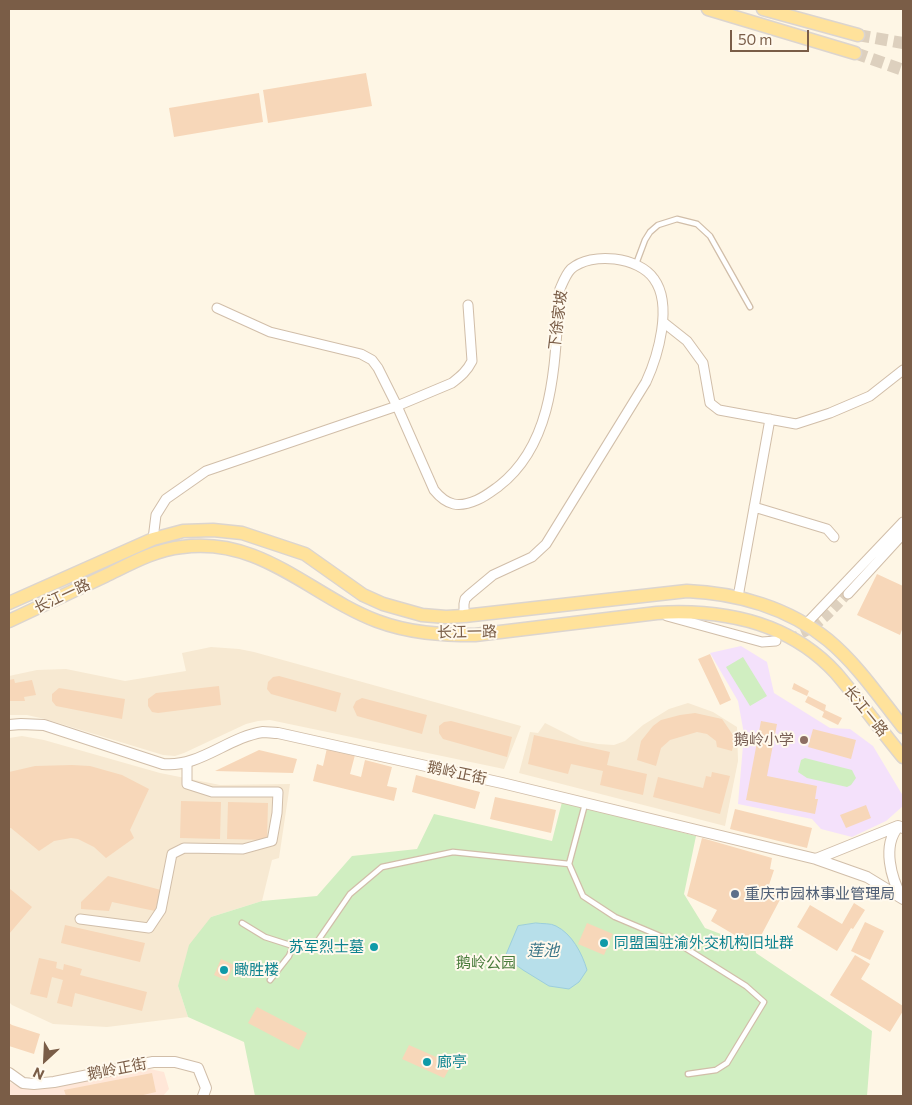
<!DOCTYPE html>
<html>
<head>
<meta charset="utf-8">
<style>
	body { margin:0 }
	#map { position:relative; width:912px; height:1105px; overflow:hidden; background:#fef6e5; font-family:Commissioner,sans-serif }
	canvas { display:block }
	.frame { position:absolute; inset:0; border:10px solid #7a5d47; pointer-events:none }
	.north { position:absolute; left:20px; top:1035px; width:50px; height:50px; -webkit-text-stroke:4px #fff9ed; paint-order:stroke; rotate:205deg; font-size:14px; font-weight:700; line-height:20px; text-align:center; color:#7a5d47 }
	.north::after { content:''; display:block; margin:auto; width:18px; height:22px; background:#7a5d47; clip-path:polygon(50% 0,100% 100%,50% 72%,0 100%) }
	.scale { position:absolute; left:730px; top:30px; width:79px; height:22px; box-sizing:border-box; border:2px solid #7a5d47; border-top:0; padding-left:6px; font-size:15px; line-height:18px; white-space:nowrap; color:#7a5d47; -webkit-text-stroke:4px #fff9ed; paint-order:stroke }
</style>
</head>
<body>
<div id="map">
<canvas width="912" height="1105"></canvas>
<div class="frame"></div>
<div class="north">N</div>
<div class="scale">50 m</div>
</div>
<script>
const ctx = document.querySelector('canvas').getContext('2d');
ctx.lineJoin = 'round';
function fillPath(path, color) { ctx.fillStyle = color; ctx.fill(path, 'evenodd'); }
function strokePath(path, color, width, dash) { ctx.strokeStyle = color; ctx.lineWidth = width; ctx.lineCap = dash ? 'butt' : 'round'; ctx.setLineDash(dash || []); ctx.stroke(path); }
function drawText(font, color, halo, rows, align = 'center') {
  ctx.font = font + ' Commissioner,"Noto Sans SC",sans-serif'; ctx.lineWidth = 4; ctx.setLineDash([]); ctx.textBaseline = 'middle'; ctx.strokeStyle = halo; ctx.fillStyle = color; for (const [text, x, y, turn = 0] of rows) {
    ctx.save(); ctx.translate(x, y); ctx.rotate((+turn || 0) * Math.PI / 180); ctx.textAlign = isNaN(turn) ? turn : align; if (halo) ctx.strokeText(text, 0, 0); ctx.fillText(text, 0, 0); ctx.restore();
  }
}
fillPath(new Path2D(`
	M211,647L239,649L254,652L521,726L504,769L270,720L258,721L246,724L184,753L175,756L163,755L45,719L27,715H9V676L37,670L66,669L125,681L186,671L182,653Z
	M688,703L713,712L737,727L738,761L725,826L519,773L530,732L538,733L545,723L581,741L598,744L614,745L625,741L643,725L669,709Z
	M22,736L44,740L160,773L220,785L290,784L279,858L272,860L262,901L211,917L178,986L188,1017L107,1027L53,1024L12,1005L9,1002V738Z`), '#f7e9d2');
fillPath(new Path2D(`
	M150,1069L164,1072L169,1089L163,1096H9V1082L23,1088L33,1089Z`), '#ffe7d8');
fillPath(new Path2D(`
	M741,646L767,662L774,693L830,728L850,729L873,746L903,796V806L886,821L852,837L821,829L812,819L738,804L744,734L738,701L710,653Z`), '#f4e1fb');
fillPath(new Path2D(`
	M743,657L767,696L750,706L726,667Z
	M805,758L852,770L856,778L851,785L847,787L807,778L798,772L801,760Z
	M562,802L696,836L684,894L705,928L755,947L756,953L872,1031L867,1096H255L244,1042L188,1017L178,986L189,945L211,917L262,901L317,896L352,856L417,849L434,814L552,841Z`), '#d0eec1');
const water = new Path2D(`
	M536,923C542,924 551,923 556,926C572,934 582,953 587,970L579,982L569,989L549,986L523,970L505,957L518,926Z`);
fillPath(water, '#b7dfea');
strokePath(water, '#9ccedd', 1);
fillPath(new Path2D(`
	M366,73L372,106L268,123L263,90Z
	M259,93L263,122L174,137L169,108Z
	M877,574L903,586V627L900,635L857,615Z
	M710,654L731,700L720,705L698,659Z
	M279,676L341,693L336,712L271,694L267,689L268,682L273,677Z
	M14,679L15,683L32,680L36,695L24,697L25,701H9V680Z
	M794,683L809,691L807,696L792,689Z
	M219,686L221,705L158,713L152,712L148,706V699L156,693Z
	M59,688L125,699L122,719L56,706L52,701V694Z
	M808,696L826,705L825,710L842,718L838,725L822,717L824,712L805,702Z
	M362,698L427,715L422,734L357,716L353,707L356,701Z
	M695,713L722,719L735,738L732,751L717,747L716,741L707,734L697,732L670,740L661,748L656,766L637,760L641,741L653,726L661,720L680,715Z
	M451,721L512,737L507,757L443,739L439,733V726L444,722Z
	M761,721L777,724L767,776L817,786L815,799H818L815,814L746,800Z
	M813,729L856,740L851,759L808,747Z
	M534,735L610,752L607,765L647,774L643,795L600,785L603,771L571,764L568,774L528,764Z
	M327,748L355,755L350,774L361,777L365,760L392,767L387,786L397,788L394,801L313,781L317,764L323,766Z
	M259,750L297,759L293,773L215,771Z
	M72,765L90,766L122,775L149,789L130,830L134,838L106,858L94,847L78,839L71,838L54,841L39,851L11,828H9V772L35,766Z
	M712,772L730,776L720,814L653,797L658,777L703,788L706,776L711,777Z
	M416,775L480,792L475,809L412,792Z
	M495,797L556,810L551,833L490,819Z
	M181,801L221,802L220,839L180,838Z
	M228,802L268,803L267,840L227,839Z
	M866,805L871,818L846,828L840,815Z
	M735,809L812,828L807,848L730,829Z
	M702,838L772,858L770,869L774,870L769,885L784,892L755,947L711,921L717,910L687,896Z
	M108,876L161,890L155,911L112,902L109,911L81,909V902Z
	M10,889L32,907L9,934V890Z
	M854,903L865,910L853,929L851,928L837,951L797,927L810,905L842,924Z
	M865,922L884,931L870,960L851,951Z
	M587,923L613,934L604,955L578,944Z
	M65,925L145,943L140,962L61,943Z
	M855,955L870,964L861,979L903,1006V1011L890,1032L830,995Z
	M39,958L57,962L56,968L63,970L64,964L82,969L80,975L147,992L142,1011L75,993L72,1007L57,1003L63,980L52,977L47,998L30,994Z
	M221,959L234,965L227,981L214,975Z
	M257,1007L307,1033L299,1050L248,1023Z
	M9,1023L12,1025L40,1034L34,1054L9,1046Z
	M409,1045L452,1064L444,1078L402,1059Z
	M152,1073L156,1092L139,1096H66L64,1090Z`), '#f7d7b9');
strokePath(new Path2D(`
	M789,638C814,633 831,612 848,594`), '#ddd0be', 9, [9, 4.5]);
strokePath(new Path2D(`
	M858,35L903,43
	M855,53L903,70`), '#ddd0be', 12, [12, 6]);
const service = new Path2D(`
	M636,264L645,240L650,232L658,225L677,219L697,224L710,236L750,307
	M585,804L569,864L583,896L615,917L679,944L746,986L764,1002L727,1063L716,1070L688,1074
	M242,923L265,937L293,946L317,942L350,894L382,867L453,852L569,864
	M270,980L289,956L293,946`);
const minor = new Path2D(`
	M217,308L270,332L361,354L372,360L378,368L397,406L434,490C447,506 459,508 477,500C486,496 492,491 499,486C558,440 554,356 560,289C563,282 566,274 571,269C592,251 639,257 654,279C673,305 658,356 646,382L546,544L532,557L493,575L469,595L465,599L464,604V616
	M663,322L687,341L703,363L710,403L719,410L796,424L830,413L870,396L903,370
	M754,507L827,529L834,537
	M153,539L156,515L166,499L206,471L397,406L452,383C461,376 467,371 472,361L468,305
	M848,594L903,534
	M738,597L770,419
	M667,616L762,642L776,641
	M805,625L903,522
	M80,919L149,928L161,910L172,854L184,848L243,849L272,841L277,813L278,792H212L187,784V762`);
const tertiary = new Path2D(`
	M9,725L21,724L44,725L163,764C199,768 228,737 263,732C268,732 273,733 278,733L502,783L816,859L867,877L903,899
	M898,827C882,846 891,878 902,898
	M816,859L898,826L903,828
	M9,1073L23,1083L34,1084L54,1082L153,1062H175L198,1068L206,1088L203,1096`);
const primary = new Path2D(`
	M708,9L855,53
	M763,9L858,35
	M9,603L153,539L183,531L213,530L242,533L305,554L363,595L383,604L422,615L446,617L464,616L687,591C737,593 789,608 828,640C857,664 880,698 903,727
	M9,621C41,606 73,591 105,576C130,564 154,550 182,547C261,536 311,596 377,621C409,633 441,635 475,635L657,613C723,609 789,622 836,673C859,700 880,729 903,757`);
strokePath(service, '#d1bea9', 7);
strokePath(minor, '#d1bea9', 11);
strokePath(tertiary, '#d1bea9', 12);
strokePath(primary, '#dcd5cf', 15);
strokePath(service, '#fff', 4.5);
strokePath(minor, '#fff', 9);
strokePath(tertiary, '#fff', 10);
strokePath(primary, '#ffe29b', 12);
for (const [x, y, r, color] of [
	[804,740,5,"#8d6e63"],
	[735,894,5,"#5c6f8a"],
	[604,943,5,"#0f9aa8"],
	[374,947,5,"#0f9aa8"],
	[224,970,5,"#0f9aa8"],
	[427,1062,5,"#0f9aa8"]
]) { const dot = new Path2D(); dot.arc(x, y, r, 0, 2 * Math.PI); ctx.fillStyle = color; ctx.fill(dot); strokePath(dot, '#fff9ed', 2); }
drawText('15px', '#7a5d47', '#fff9ed', [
	["下徐家坡",558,320,-83],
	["长江一路",62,596,-25],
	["长江一路",467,632,-1],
	["长江一路",866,711,51],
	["鹅岭正街",457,773,12],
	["鹅岭正街",117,1069,-11]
]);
drawText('15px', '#785e54', '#fff9ed', [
	["鹅岭小学",794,740]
], 'right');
drawText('15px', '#4e5e75', '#fff9ed', [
	["重庆市园林事业管理局",745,894]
], 'left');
drawText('15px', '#0d838f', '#fff9ed', [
	["同盟国驻渝外交机构旧址群",614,943],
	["苏军烈士墓",364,947,"right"],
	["瞰胜楼",234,970],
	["廊亭",437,1062]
], 'left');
drawText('15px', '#497b3b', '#fff9ed', [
	["鹅岭公园",486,963]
]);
drawText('italic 16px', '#3b7688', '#fff9ed', [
	["莲池",543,951]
]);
</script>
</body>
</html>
